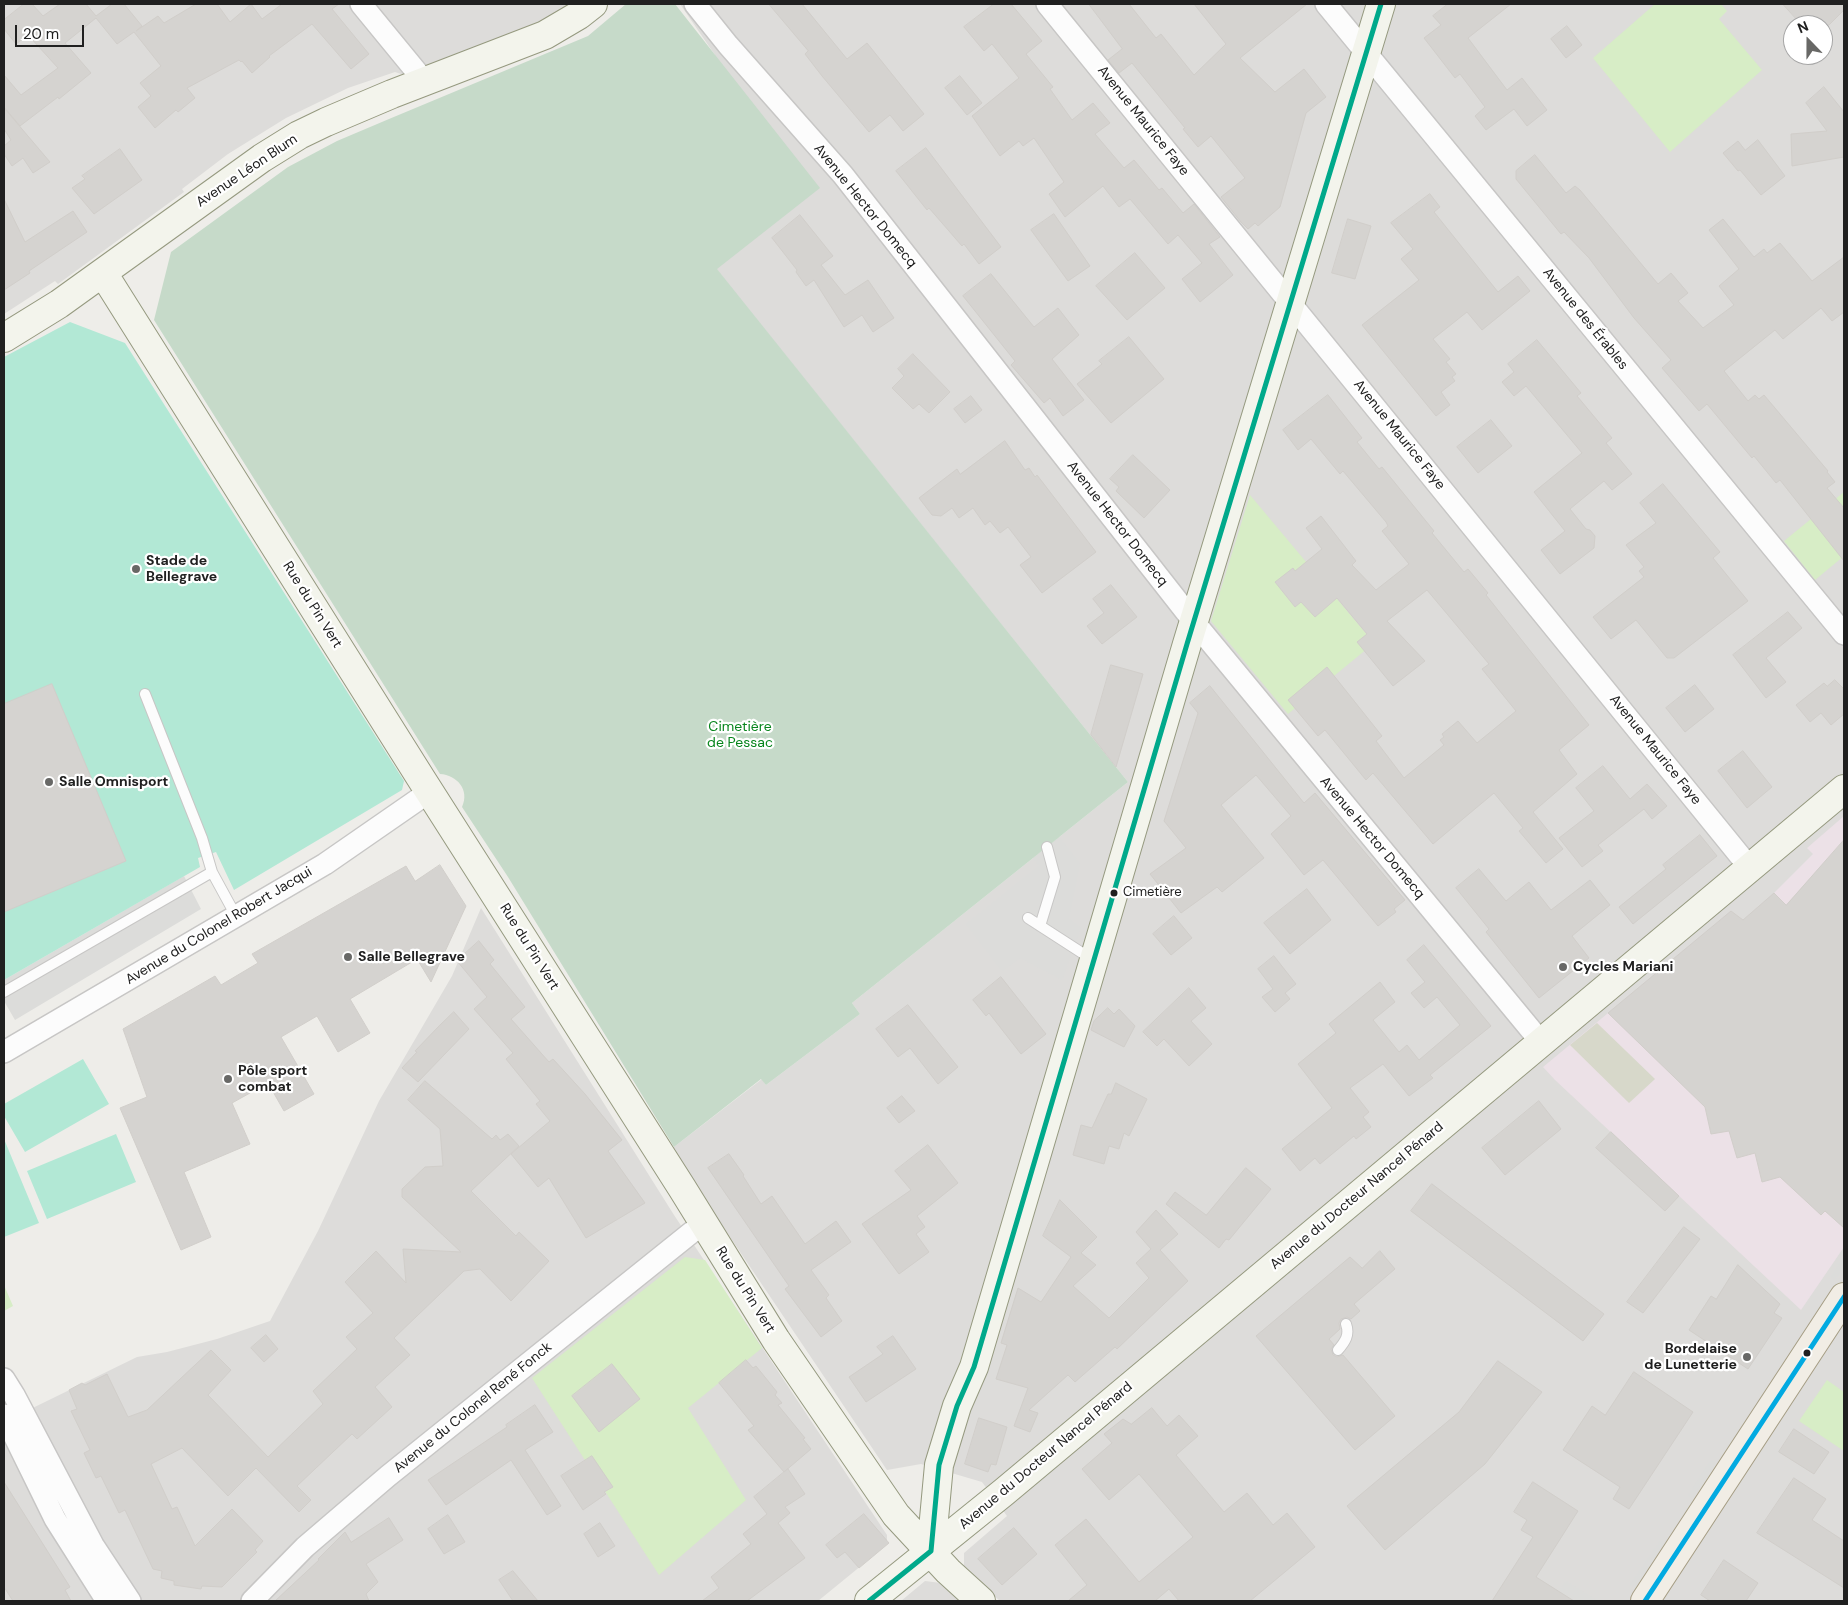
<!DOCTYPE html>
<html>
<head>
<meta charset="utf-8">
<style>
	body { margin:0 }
	#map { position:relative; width:1848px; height:1605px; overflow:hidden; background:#eeede9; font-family:"DM Sans",sans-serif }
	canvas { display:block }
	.frame { position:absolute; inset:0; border:5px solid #202020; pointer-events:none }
	.north { position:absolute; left:1783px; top:15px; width:50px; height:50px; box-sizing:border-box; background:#fff; border:1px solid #a6a6a6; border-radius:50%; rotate:338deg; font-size:14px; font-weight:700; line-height:20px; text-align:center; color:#202020 }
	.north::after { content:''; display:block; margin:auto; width:18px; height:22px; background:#686866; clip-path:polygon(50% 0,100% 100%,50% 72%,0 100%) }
	.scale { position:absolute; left:15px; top:25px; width:69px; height:22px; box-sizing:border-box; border:2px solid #202020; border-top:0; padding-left:6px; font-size:15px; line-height:18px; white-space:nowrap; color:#202020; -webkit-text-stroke:4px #fff; paint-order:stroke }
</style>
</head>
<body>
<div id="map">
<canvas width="1848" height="1605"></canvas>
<div class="frame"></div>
<div class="north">N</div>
<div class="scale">20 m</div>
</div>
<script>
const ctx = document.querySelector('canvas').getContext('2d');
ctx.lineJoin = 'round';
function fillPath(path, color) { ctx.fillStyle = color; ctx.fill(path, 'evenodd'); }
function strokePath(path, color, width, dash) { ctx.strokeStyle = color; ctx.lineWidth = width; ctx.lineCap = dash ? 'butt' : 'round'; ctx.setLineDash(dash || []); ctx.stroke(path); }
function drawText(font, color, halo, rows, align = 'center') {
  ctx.font = font + ' "DM Sans",sans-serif'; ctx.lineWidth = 4.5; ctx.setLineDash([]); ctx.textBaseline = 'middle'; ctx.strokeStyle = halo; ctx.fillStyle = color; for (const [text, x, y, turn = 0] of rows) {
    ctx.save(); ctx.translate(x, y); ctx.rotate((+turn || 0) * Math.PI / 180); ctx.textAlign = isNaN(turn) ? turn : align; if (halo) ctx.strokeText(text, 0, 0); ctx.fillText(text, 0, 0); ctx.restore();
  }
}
fillPath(new Path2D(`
	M4,4H590L425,82L395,72L348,88L286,118L228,154L182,189L184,192L58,284L55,281L4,314Z
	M680,4H1844V1601H1000L964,1569V1553L1007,1516L982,1482L921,1464L887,1470L674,1154V1147L762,1079L766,1085L860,1014L852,1003L1128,782L716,269L715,55ZM1793,25H1823V55H1793Z
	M481,908L674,1215L887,1535V1541L889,1543L818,1601H4V1422L137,1357L167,1352L217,1339L270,1321L318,1231L379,1101L452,976Z
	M925,1581L941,1583L961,1601H901Z`), '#dddcda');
fillPath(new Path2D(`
	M1844,816V1247L1801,1310L1555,1080L1543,1067L1731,911L1743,920L1774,893L1813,854L1807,848Z`), '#ece1e7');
fillPath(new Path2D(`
	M1059,837L1080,864L1069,919L1081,928L1062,980L1020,958L1002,971L966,924L1039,866L1033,858Z
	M184,876L201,909L15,1020L4,1001V980Z
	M1844,1257V1266L1835,1280L1831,1277Z
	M1711,1460L1715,1463L1692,1498L1688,1495Z
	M1660,1541L1664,1544L1634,1587L1630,1585Z
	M1566,1581L1598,1601H1552Z`), '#dcdcda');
fillPath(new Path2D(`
	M1597,1023L1655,1079L1629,1103L1570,1045Z`), '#d7d8ca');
fillPath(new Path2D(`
	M1655,4H1721L1727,11L1719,19L1762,70L1670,152L1593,58Z
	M1844,492V556L1815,580L1784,541Z
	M1250,495L1374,643L1288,714L1211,621Z
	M685,1257L705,1260L762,1348L688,1408L746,1500L659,1575L532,1378Z
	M4,1285L13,1306L4,1311Z
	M1827,1380L1844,1392V1451L1799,1421Z`), '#d7edc6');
fillPath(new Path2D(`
	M626,4H675L820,188L717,269L1128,782L852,1003L860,1014L766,1085L761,1079L674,1147L508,877L462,807C470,790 457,775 440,774L154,320L171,252L288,167L337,141L389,119L588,36Z`), '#c6dac9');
fillPath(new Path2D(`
	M70,322L125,343L404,781L402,790L234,890L216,852L198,858L200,867L4,980V357Z
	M83,1059L109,1104L25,1152L4,1116V1104Z
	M116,1134L136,1182L47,1219L27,1171Z
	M4,1139L39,1223L4,1237Z`), '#b2e8d5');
const building = new Path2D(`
	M24,4H32L43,16L60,4H86L96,16L112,4H124L142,26L136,31L158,16L164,23L196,4H217L230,22L251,4L262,19L282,4H339L332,9L369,54L351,69L312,24L269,56L270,57L252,73L242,61L241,62L239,60L187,88L195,98L178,112L176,110L155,128L138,107L151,96L140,83L161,66L134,32L117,44L96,18L65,43L91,73L59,99L58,97L20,126L4,107V75L21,95L58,68L28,35L16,44L4,29V20Z
	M769,4H802L847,59L867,43L924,114L903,131L890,115L869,132L822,76L805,54L808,51Z
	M994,4H1011L1042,41L1026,54L1053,87L1050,89L1072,120L1093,103L1110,123L1095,134L1124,168L1134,160L1159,190L1162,188L1183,213L1194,204L1220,237L1209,244L1233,275L1200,302L1182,279L1202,263L1178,235L1168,244L1130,199L1119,207L1103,186L1065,217L1049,194L1064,182L1034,138L1023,146L1019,141L1000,156L972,116L1019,78L992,44L984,51L964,27Z
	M1089,4H1129L1156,38L1161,34L1194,75L1226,44L1194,4H1307L1240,58L1275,92L1304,69L1326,97L1306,113L1280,207L1258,226L1255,223L1248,229L1241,222L1221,197L1245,178L1211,136L1198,147L1183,129L1185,128L1132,63L1119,73L1108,60L1122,49Z
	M1448,4H1511L1468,38L1507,90L1522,78L1547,110L1527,126L1514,109L1486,130L1475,116L1485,107L1460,74L1455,78L1424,38L1441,25L1433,16Z
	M1783,4H1844V10L1829,25H1802Z
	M1567,26L1582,45L1566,58L1551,39Z
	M960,76L982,103L967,115L945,88Z
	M1824,87L1844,112V157L1792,166L1791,134L1827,131L1806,103Z
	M5,109L50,162L33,173L23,158L12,166L4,154V146L11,140L4,129Z
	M1758,140L1785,176L1761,195L1740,170L1738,171L1723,153L1738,141L1745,150Z
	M926,148L1001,247L979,264L964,244L962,246L929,208L927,210L896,171Z
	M120,149L142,180L94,214L72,188L85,179L82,176Z
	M1535,155L1566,193L1575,186L1580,190L1658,284L1671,273L1688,293L1678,301L1703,328L1734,305L1719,286L1739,269L1709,230L1723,219L1754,257L1764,249L1767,253L1780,243L1812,281L1844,257V312L1832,321L1821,308L1783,339L1775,330L1724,371L1748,401L1755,395L1759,399L1764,395L1828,471L1827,472L1835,482L1827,488L1844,508V561L1780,480L1776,483L1754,456L1752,458L1707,404L1699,411L1662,368L1671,360L1634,318L1589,258L1564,232L1561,234L1516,179V171Z
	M1430,194L1440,207L1434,212L1498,292L1518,276L1530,291L1482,330L1467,312L1433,339L1450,359L1446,362L1456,374L1452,377L1455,381L1441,392L1450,405L1436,416L1362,325L1419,280L1401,259L1413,249L1391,223Z
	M4,199L25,242L73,211L87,232L29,271L30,273L4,290Z
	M1054,214L1090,266L1068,281L1031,230Z
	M800,215L833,256L821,265L845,295L868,280L894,318L873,332L862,315L844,327L814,280L806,286L796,272L797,270L772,238Z
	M1348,219L1371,226L1355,279L1332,273Z
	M1135,253L1165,288L1127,320L1096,286Z
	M991,274L1034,327L1058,308L1079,335L1052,359L1084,400L1063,416L1050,398L1044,403L1011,365L1015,361L963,296Z
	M1129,337L1164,379L1111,423L1077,384L1102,364L1099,361Z
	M1537,340L1581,393L1577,396L1612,438L1606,443L1632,474L1612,490L1604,481L1570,509L1586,529L1590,530L1595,536L1594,548L1560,574L1541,550L1565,531L1534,492L1582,453L1526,386L1514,396L1502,382L1514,372L1508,364Z
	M913,354L950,392L929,413L919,404L913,409L892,388L904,376L898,369Z
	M1328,395L1362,438L1357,442L1379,469L1382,467L1434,531L1432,533L1464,572L1468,569L1488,593L1486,595L1589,725L1559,750L1577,774L1533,812L1563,849L1546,863L1519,831L1523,828L1494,793L1433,844L1373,773L1366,780L1325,730L1318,736L1288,700L1327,667L1382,736L1376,741L1404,778L1444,745L1440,740L1444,737L1442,734L1458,721L1477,743L1516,711L1482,669L1489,664L1427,590L1387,621L1425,661L1393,686L1357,642L1367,634L1337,598L1315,617L1301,602L1295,607L1275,582L1293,568L1295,571L1322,549L1306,528L1321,516L1356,561L1352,565L1376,590L1409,564L1382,531L1388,526L1386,522L1343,471L1340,474L1311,439L1298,450L1283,430Z
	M971,396L982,410L965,423L954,409Z
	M1491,420L1512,446L1478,473L1457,447Z
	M1005,441L1025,470L1029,468L1035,477L1037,475L1096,552L1042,593L1020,565L1031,557L1008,527L1000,533L990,521L985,525L973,508L959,518L952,508L941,516L932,515L919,498L957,469L960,474Z
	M1133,455L1170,490L1144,518L1116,491L1119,487L1110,479Z
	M1663,484L1720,552L1713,558L1748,601L1674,658H1667L1636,620L1611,639L1593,617L1644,577L1639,571L1644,567L1626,545L1656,523L1640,503Z
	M1111,585L1137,617L1102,644L1087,626L1104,613L1093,599Z
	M1788,612L1802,628L1766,658L1786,682L1766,698L1733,655Z
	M1111,665L1143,674L1116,767L1091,735Z
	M1835,680L1844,689V714L1831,725L1821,713L1810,722L1796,705L1824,683L1827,686Z
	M52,684L126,861L4,912V704Z
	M1695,685L1714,709L1685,732L1666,708Z
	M1210,686L1304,803L1315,793L1405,900L1394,909L1396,912L1378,926L1323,860L1304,875L1271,834L1291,816L1256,775L1221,805L1264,858L1222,892L1217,887L1181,913L1150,874L1186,848L1164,821L1198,713L1190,703Z
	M1743,751L1772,787L1747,808L1718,771Z
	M1603,766L1630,799L1647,784L1667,806L1652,819L1644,809L1598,845L1603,851L1582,867L1559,838L1594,811L1576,788Z
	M1700,835L1717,856L1633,924L1619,907L1666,869L1663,865Z
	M1844,840V1228L1825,1211L1821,1215L1780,1177L1762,1182L1755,1153L1737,1158L1729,1131L1711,1134L1705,1107L1608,1013L1731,911L1743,920L1774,893L1786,905Z
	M440,865L466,906L431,982L417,959L350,999L370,1033L338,1052L317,1016L281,1037L314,1094L284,1111L268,1083L232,1103L250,1144L184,1172L211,1237L181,1250L120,1108L147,1097L123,1029L215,976L221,985L258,963L252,954L406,866L415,881Z
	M1479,869L1506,901L1529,882L1551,910L1590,880L1610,905L1572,936L1589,958L1539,998L1486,932L1489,929L1456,888Z
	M1307,889L1331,920L1290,954L1264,923Z
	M1174,916L1192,938L1171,955L1153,934Z
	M479,941L494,960L490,964L525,1007L511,1019L549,1062L553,1059L585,1094L622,1140L608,1151L645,1203L586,1238L549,1178L538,1187L511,1154L550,1121L536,1104L540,1101L506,1059L513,1053L474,1009L487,997L457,961Z
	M1424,945L1491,1026L1430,1075L1433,1078L1409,1096L1383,1064L1350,1088L1369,1112L1363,1117L1371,1127L1356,1139L1354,1136L1320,1164L1315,1158L1300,1171L1282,1149L1332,1108L1298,1064L1336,1033L1329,1024L1380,982L1395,1002L1373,1020L1399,1052L1407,1045L1419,1060L1460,1025L1437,997L1424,1008L1411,993L1425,982L1407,960Z
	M1274,956L1296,984L1285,993L1290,999L1275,1012L1262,997L1273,989L1258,969Z
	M1001,977L1046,1034L1021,1054L989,1013L986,1016L973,1000Z
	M1189,988L1206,1008L1191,1021L1212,1044L1189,1066L1164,1039L1157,1046L1143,1032Z
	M908,1005L958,1067L938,1084L910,1048L898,1057L876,1029Z
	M1108,1008L1114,1014L1119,1009L1135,1026L1124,1047L1091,1030L1094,1021Z
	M454,1012L469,1029L418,1082L402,1068L417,1052L415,1051L439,1026Z
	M425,1081L492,1139L496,1135L500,1140L508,1134L519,1146L471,1191L516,1236L519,1232L549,1261L511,1301L480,1269L464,1271L394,1338L410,1355L375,1387L392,1407L357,1439L352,1434L297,1486L311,1500L299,1512L256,1468L228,1496L182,1448L151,1464L172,1509L177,1507L195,1546L232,1509L263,1541L255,1550L257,1552L222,1587L202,1586L201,1589L174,1585V1581L161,1578L162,1571L153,1569L125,1510L119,1513L101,1476L96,1478L84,1453L90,1450L71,1411L77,1409L69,1390L82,1383L85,1385L107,1374L128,1417L147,1410L211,1350L231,1370L208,1395L268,1457L323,1404L313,1391L357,1349L346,1337L373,1313L345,1282L376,1251L406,1283L403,1249L461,1252L402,1197V1189L425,1167L443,1166L440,1129L408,1100Z
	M1116,1083L1147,1099L1129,1136L1124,1133L1119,1149L1109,1146L1104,1164L1073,1155L1081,1125L1092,1128L1108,1094H1111Z
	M902,1096L915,1111L899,1123L887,1108Z
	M1539,1101L1561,1129L1505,1175L1482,1148Z
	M1611,1132L1679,1196L1665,1211L1596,1148Z
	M928,1145L958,1183L917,1216L925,1227L916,1234L929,1252L899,1274L862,1224L911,1190L895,1171Z
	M729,1154L744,1175L743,1176L761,1204L772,1196L805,1244L836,1221L851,1242L811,1270L829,1295L826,1298L842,1321L821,1337L785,1289L789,1286L708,1168Z
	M1246,1168L1271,1189L1229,1240L1226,1239L1219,1248L1166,1204L1175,1192L1206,1215Z
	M1432,1184L1604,1314L1583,1341L1411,1211Z
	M1060,1200L1097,1237L1081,1253L1096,1265L1073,1286L1109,1318L1149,1278L1136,1263L1151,1249L1136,1232L1156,1210L1178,1234L1160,1250L1188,1281L1117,1349L1115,1347L1075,1382L1068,1375L1029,1410L1038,1413L1030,1432L1014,1426L1028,1388L996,1379L1007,1345L1001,1343L1018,1288L1041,1302L1071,1257L1043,1236Z
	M1684,1227L1700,1239L1643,1313L1627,1302Z
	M1380,1251L1395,1269L1354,1304L1360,1311L1351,1319L1347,1317L1341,1319L1339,1323L1340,1329L1329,1339L1334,1345L1331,1349L1333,1355L1337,1357L1343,1355L1395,1416L1355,1450L1256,1336L1350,1257L1362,1268Z
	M1738,1265L1780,1304L1774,1313L1782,1318L1748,1369L1689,1330L1711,1296L1716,1299Z
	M266,1335L278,1349L264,1362L251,1348Z
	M893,1336L916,1369L866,1402L849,1377L883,1354L877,1347Z
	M746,1360L753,1368L756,1366L777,1392L775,1395L782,1403L778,1405L805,1438L803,1439L811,1449L784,1472L748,1430L754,1426L719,1383Z
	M1498,1361L1542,1392L1485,1464L1385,1550L1347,1506L1459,1412Z
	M612,1364L640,1399L599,1432L572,1396Z
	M1634,1372L1693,1412L1629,1509L1613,1499L1620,1487L1563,1450L1592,1406L1605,1415Z
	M535,1405L553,1432L525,1450L561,1506L547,1515L511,1460L446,1505L428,1480L507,1427L506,1425Z
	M1152,1408L1167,1426L1179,1415L1198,1436L1176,1455L1224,1512L1247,1493L1273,1525L1287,1513L1315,1547L1250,1601H1179L1169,1589L1155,1601H1068L1087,1585L1055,1545L1086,1519L1139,1582L1193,1537L1139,1474L1109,1500L1082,1469L1112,1443L1104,1434L1123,1419L1131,1424Z
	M979,1418L1007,1427L996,1465L991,1464L988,1472L965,1464Z
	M1794,1429L1829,1452L1814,1474L1779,1452Z
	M592,1456L613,1487L604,1492L606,1494L583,1510L561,1476Z
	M788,1469L805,1494L785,1507L790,1513L778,1523L805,1558L747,1601H702L719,1588L711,1577L751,1544L743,1534L767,1514L754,1497Z
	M1794,1478L1826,1499L1812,1520L1844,1541V1588L1757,1533Z
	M4,1482L70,1587L65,1590L71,1601H13L4,1587Z
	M1533,1482L1578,1511L1536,1577L1574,1601H1492L1533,1537L1521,1530L1527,1520L1514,1512Z
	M864,1514L889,1543L859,1568L845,1552L837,1558L826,1545Z
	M448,1515L465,1542L444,1554L428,1529Z
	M389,1518L403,1540L366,1564L378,1582L366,1594L369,1601H275L319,1560L318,1559L345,1532L351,1542Z
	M600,1523L615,1546L598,1557L584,1534Z
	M1014,1528L1037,1554L1002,1585L978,1559Z
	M1724,1560L1758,1583L1746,1601H1710L1701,1595Z
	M513,1571L538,1601H513L499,1580Z`);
fillPath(building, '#d5d3d0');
strokePath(building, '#d1ceca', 1);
const lane = new Path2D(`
	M145,694L202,838L212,872
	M1028,918L1093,960
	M1040,926L1055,877L1047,847
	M4,992L212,872L236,916
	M1338,1350C1345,1342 1350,1335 1346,1324`);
const street = new Path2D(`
	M361,4L425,82
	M695,4L728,45L843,175L1194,622L1541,1042
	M1047,4L1750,868
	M1326,4L1844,634
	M4,1052L325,864L429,792
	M4,1379L14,1395L93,1545L130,1601
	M4,1415L55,1519L107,1601
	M252,1601L305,1547L388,1476L692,1232L704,1225`);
const secondary = new Path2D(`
	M103,273L422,780L682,1188L776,1340L896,1515L948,1571L981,1601
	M4,338L59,304L262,158L299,135L326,122L392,94L545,35L579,15L593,4
	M931,1551L939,1465L957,1406L974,1367L1187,644L1381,4
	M869,1601L1004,1492L1844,789`);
const primary = new Path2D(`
	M1645,1601L1844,1297`);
strokePath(lane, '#c7c6c5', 12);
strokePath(street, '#c7c6c5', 24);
strokePath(secondary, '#95997f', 30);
strokePath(primary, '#a59d84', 30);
strokePath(lane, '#fcfcfc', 10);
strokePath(street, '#fcfcfc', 21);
strokePath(secondary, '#f3f4ec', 28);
strokePath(primary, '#f1ede5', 28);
strokePath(new Path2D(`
	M869,1601L931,1551L939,1465L957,1406L974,1367L1187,644L1381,4`), '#00a98b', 5);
strokePath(new Path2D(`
	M1645,1601L1844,1297`), '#02aae1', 5);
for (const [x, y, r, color] of [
	[136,569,5,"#686866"],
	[49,782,5,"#686866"],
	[1114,893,4.5,"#202020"],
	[348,957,5,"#686866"],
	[1563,967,5,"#686866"],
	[228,1079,5,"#686866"],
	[1807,1353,4.5,"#202020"],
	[1747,1357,5,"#686866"]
]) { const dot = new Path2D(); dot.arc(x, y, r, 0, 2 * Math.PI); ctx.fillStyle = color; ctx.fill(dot); strokePath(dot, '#fff', 2); }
drawText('13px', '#202020', '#fff', [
	["Cimetière",1123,893]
], 'left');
drawText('14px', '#202020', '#fff', [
	["Avenue Maurice Faye",1143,121,51],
	["Avenue Léon Blum",247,171,-34],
	["Avenue Hector Domecq",865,206,51],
	["Avenue des Érables",1585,319,51],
	["Avenue Maurice Faye",1399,435,51],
	["Avenue Hector Domecq",1117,524,52],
	["Rue du Pin Vert",312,605,58],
	["Avenue Maurice Faye",1655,750,51],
	["Avenue Hector Domecq",1372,838,50],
	["Avenue du Colonel Robert Jacqui",219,926,-31],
	["Rue du Pin Vert",529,947,58],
	["Avenue du Docteur Nancel Pénard",1357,1196,-40],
	["Rue du Pin Vert",745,1290,58],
	["Avenue du Colonel René Fonck",473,1408,-39],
	["Avenue du Docteur Nancel Pénard",1046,1456,-40]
]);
drawText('bold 14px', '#202020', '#fff', [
	["Stade de",146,561],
	["Bellegrave",146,577],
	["Salle Omnisport",59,782],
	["Salle Bellegrave",358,957],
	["Cycles Mariani",1573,967],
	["Pôle sport",238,1071],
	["combat",238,1087],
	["Bordelaise",1737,1349,"right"],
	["de Lunetterie",1737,1365,"right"]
], 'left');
drawText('14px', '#07851c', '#fff', [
	["Cimetière",740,727],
	["de Pessac",740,743]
]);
</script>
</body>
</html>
